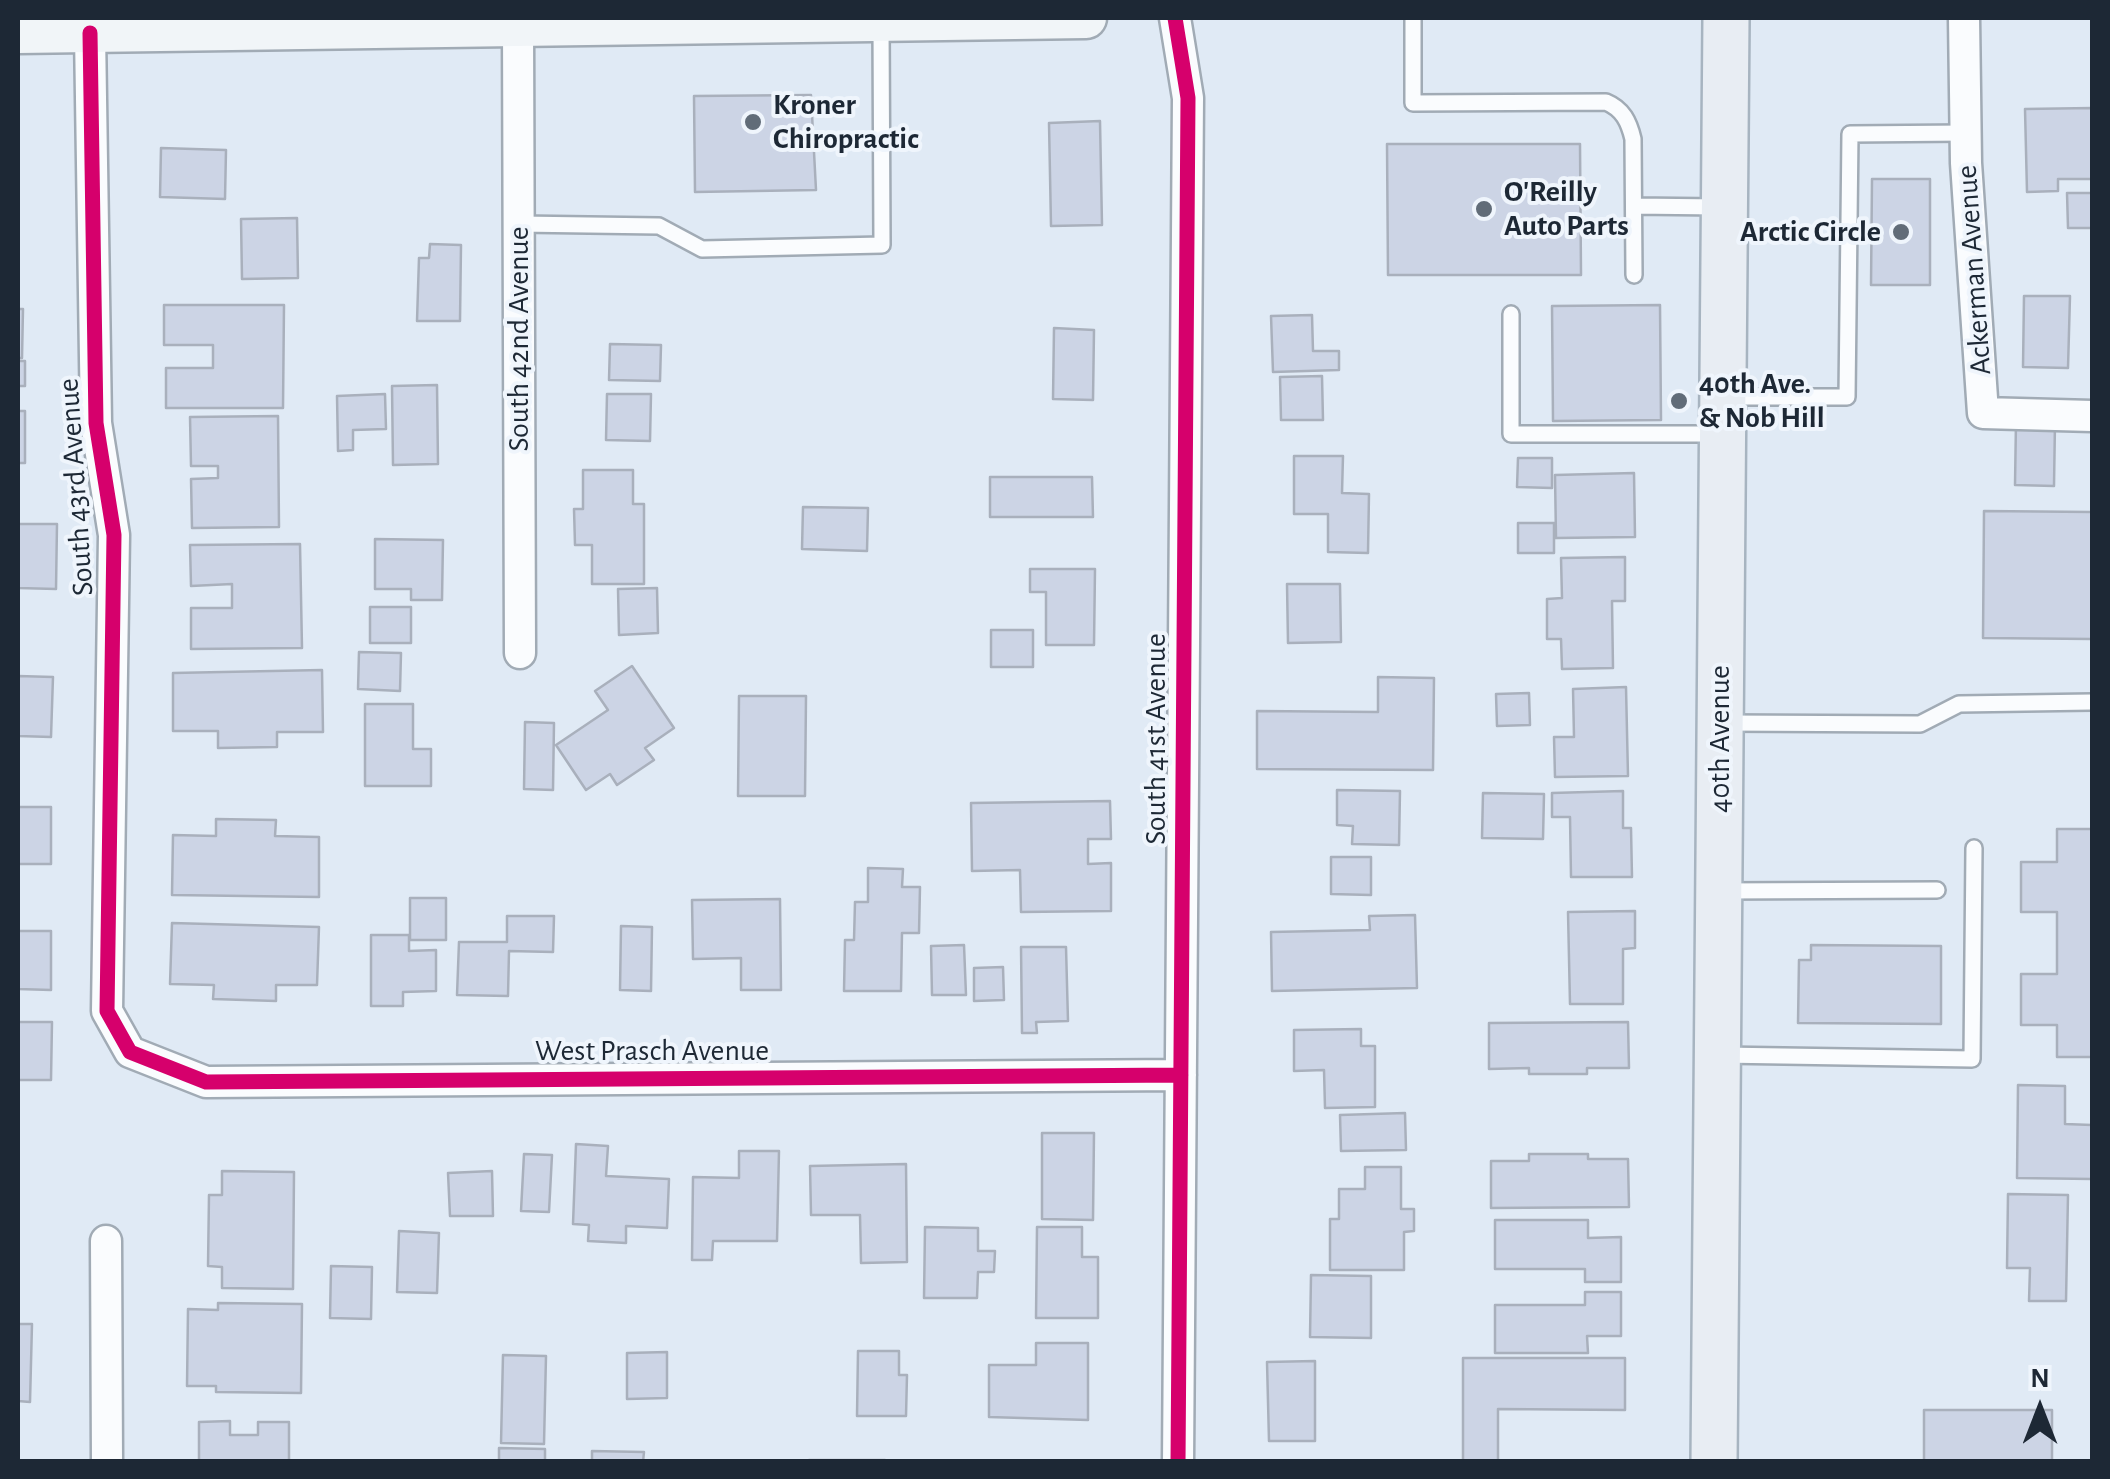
<!DOCTYPE html>
<html>
<head>
<meta charset="utf-8">
<style>
	body { margin:0 }
	#map { position:relative; width:2110px; height:1479px; overflow:hidden; background:#e0eaf5; font-family:"Alegreya Sans",sans-serif }
	canvas { display:block }
	.frame { position:absolute; inset:0; border:20px solid #1d2835; pointer-events:none }
	.north { position:absolute; left:1990px; top:1359px; width:100px; height:100px; -webkit-text-stroke:8px #eff5fc; paint-order:stroke; rotate:0deg; font-size:28px; font-weight:700; line-height:40px; text-align:center; color:#1d2835 }
	.north::after { content:''; display:block; margin:auto; width:35px; height:45px; background:#1d2835; clip-path:polygon(50% 0,100% 100%,50% 72%,0 100%) }
</style>
</head>
<body>
<div id="map">
<canvas width="2110" height="1479"></canvas>
<div class="frame"></div>
<div class="north">N</div>
</div>
<script>
const ctx = document.querySelector('canvas').getContext('2d');
ctx.lineJoin = 'round';
function fillPath(path, color) { ctx.fillStyle = color; ctx.fill(path, 'evenodd'); }
function strokePath(path, color, width, dash) { ctx.strokeStyle = color; ctx.lineWidth = width; ctx.lineCap = dash ? 'butt' : 'round'; ctx.setLineDash(dash || []); ctx.stroke(path); }
function drawText(font, color, halo, rows, align = 'center') {
  ctx.font = font + ' "Alegreya Sans",sans-serif'; ctx.lineWidth = 8; ctx.setLineDash([]); ctx.textBaseline = 'middle'; ctx.strokeStyle = halo; ctx.fillStyle = color; for (const [text, x, y, turn = 0] of rows) {
    ctx.save(); ctx.translate(x, y); ctx.rotate((+turn || 0) * Math.PI / 180); ctx.textAlign = isNaN(turn) ? turn : align; if (halo) ctx.strokeText(text, 0, 0); ctx.fillText(text, 0, 0); ctx.restore();
  }
}
const building = new Path2D(`
	M811,95L816,190L695,192L694,96Z
	M2092,108V179H2058V191L2027,192L2025,109Z
	M1100,121L1102,225L1051,226L1049,123Z
	M1387,144H1580L1581,275H1388Z
	M161,148L226,150L225,199L160,197Z
	M1872,179H1930V285H1871Z
	M2067,193H2092V228H2068Z
	M297,218L298,278L242,279L241,219Z
	M430,244L461,245L460,321H417L419,258H429Z
	M2024,296H2070L2068,368L2023,367Z
	M164,305H284L283,408H166V368H213V345H164Z
	M1660,305L1661,420L1553,421L1552,306Z
	M18,309H23L22,358H18Z
	M1312,315L1313,351H1339V370L1273,372L1271,316Z
	M1054,328L1094,330L1093,400L1053,399Z
	M610,344L661,345L660,381L609,380Z
	M18,361H25V386H18Z
	M1322,376L1323,420H1281L1280,377Z
	M437,385L438,464L393,465L392,386Z
	M385,394L386,429L353,430V450L338,451L337,396Z
	M607,394H651L650,441L606,440Z
	M18,411H25V463H18Z
	M278,416L279,527L192,528L191,479L218,478V466H191L190,417Z
	M2016,421L2055,422L2054,486L2015,485Z
	M1294,456H1343L1342,493L1369,494L1368,553L1328,552V514H1294Z
	M1518,458H1552V488L1517,487Z
	M583,470H633V504H644V584H592V545H575L574,509H583Z
	M1634,473L1635,537L1556,538L1555,475Z
	M990,477H1092L1093,517H990Z
	M803,507L868,508L867,551L802,549Z
	M1984,511L2092,512V639L1983,638Z
	M1518,523H1554V553H1518Z
	M18,524H57L56,589L18,588Z
	M375,539L443,540L442,600H411V589H375Z
	M300,544L302,648L191,649V608H232V584L191,586L190,545Z
	M1625,557V601H1612L1613,668L1562,669L1561,639H1547V599L1562,598L1561,558Z
	M1030,569H1095L1094,645H1046V592H1030Z
	M1287,584H1340L1341,642L1288,643Z
	M657,588L658,633L619,635L618,589Z
	M370,607H411V643H370Z
	M991,630H1033V667H991Z
	M359,652L401,653L400,691L358,689Z
	M632,666L674,728L645,748L654,760L617,785L610,774L586,790L556,745L608,710L595,691Z
	M322,670L323,732H277V747L218,748V731H173V673Z
	M18,676L53,677L51,737L18,736Z
	M1378,677L1434,678L1433,770L1257,769V711L1378,712Z
	M1626,687L1628,776L1555,777L1554,737H1574L1573,689Z
	M1529,693L1530,725L1497,726L1496,694Z
	M739,696H806L805,796H738Z
	M365,704H413V749H431V786H365Z
	M525,722L554,723L553,790L524,789Z
	M1337,790L1400,791L1399,845L1352,844L1353,826L1337,825Z
	M1623,791V828H1631L1632,877H1571L1570,817H1552V793Z
	M1483,793L1544,794L1543,839L1482,838Z
	M1110,801L1111,839H1088V864L1111,863V911L1021,912L1020,870L972,871L971,803Z
	M18,807H51V864H18Z
	M216,819L276,820L275,836L319,837V897L172,895L173,835L216,836Z
	M2057,829H2092V1057H2057V1025H2021V974H2057V912H2021V862H2057Z
	M1331,857H1371V895L1331,894Z
	M868,868L903,869L902,887H920L919,933H902L901,991H844L845,940H854L855,902H868Z
	M410,898H446V940H410Z
	M780,899L781,990H741V958L693,959L692,900Z
	M1635,911V948L1623,949V1004H1570L1568,912Z
	M1415,915L1417,988L1272,991L1271,932L1370,930L1369,916Z
	M507,916H554L553,952L509,951L508,996L457,995L459,942H507Z
	M172,923L319,927L317,985H276V1001L213,999L214,985L170,984Z
	M621,926L652,927L651,991L620,990Z
	M18,931H51V990L18,989Z
	M371,935H409V951L436,950V991L403,992V1006H371Z
	M964,945L966,995H932L931,946Z
	M1811,945L1941,946V1024L1798,1023L1799,960H1811Z
	M1021,947H1066L1068,1021L1036,1022L1037,1033H1022Z
	M1003,967L1004,1000L974,1001V968Z
	M18,1022H52L51,1080H18Z
	M1628,1022L1629,1068H1587V1074H1529V1068L1489,1069V1023Z
	M1361,1029V1046H1375V1107L1325,1108L1324,1070L1294,1071V1030Z
	M2018,1085L2065,1086V1124L2092,1125V1179L2017,1178Z
	M1405,1113L1406,1150L1341,1151L1340,1115Z
	M1042,1133H1094L1093,1220L1042,1219Z
	M576,1144L608,1146L606,1176L669,1179L667,1228L626,1226V1243L588,1241L589,1225L573,1224Z
	M739,1151H779L777,1241H713L712,1260H692L693,1177L739,1178Z
	M524,1154L552,1155L549,1212L521,1211Z
	M1529,1154H1588V1159H1628L1629,1207L1491,1208V1161H1529Z
	M906,1164L907,1262L861,1263L860,1215H811L810,1166Z
	M1365,1167H1401V1209H1414V1231L1404,1232V1270H1330V1219H1339V1189H1365Z
	M222,1171L294,1172L293,1289L222,1288V1267L208,1266L209,1195H222Z
	M492,1171L493,1216H450L448,1173Z
	M2008,1194L2068,1195L2066,1301H2029L2030,1268H2007Z
	M1495,1220H1588V1238L1621,1237V1282H1585V1269H1495Z
	M925,1227L978,1228V1251H995L994,1272H978L977,1298H924Z
	M1037,1227H1082V1257H1098V1318H1036Z
	M399,1231L439,1233L437,1293L397,1292Z
	M331,1266L372,1267L371,1319L330,1318Z
	M1311,1275L1371,1276V1338L1310,1337Z
	M1585,1292H1621V1336H1587L1588,1353H1495V1305H1585Z
	M218,1303L302,1304L301,1393L216,1392V1386H187L188,1309L218,1310Z
	M18,1324H32L30,1402L18,1401Z
	M1036,1343H1088V1420L989,1417V1365H1036Z
	M858,1351H899V1375H907L906,1416H857Z
	M667,1352V1398L627,1399V1353Z
	M503,1355L546,1356L544,1444L501,1443Z
	M1463,1358H1625V1410L1498,1409V1462H1463Z
	M1315,1361V1441H1269L1267,1362Z
	M1924,1410H2052V1462H1924Z
	M230,1421V1435H258V1422H289V1462H199V1422Z
	M499,1448L545,1449V1462H499Z
	M592,1451L644,1452L643,1462H592Z
	M809,1460H885V1462H809Z`);
fillPath(building, '#ccd4e5');
strokePath(building, '#a9b0bc', 2.5);
const lane = new Path2D(`
	M1413,18V103L1606,102C1623,109 1629,122 1633,139L1634,275
	M1634,206L1720,207
	M519,224L659,226L702,249L882,245L881,23
	M1511,314V434H1718
	M1726,397H1847L1850,134L1966,133
	M1724,723L1920,724L1959,704L2092,702
	M1722,891L1937,890
	M1721,1055L1972,1059L1974,848`);
const street = new Path2D(`
	M1175,18L1188,98L1178,1462
	M1964,18L1966,163L1983,413L2092,416
	M518,25L520,653
	M90,33L96,423L114,535L107,1011L130,1052L206,1082L1181,1075
	M106,1241L107,1462`);
const secondary = new Path2D(`
	M18,33L1086,18`);
const primary = new Path2D(`
	M1714,1462L1726,18`);
strokePath(lane, '#a1abb5', 20);
strokePath(street, '#a1abb5', 35);
strokePath(secondary, '#a1abb5', 45);
strokePath(primary, '#a7b4c0', 50);
strokePath(lane, '#fafcfe', 15);
strokePath(street, '#fafcfe', 30);
strokePath(secondary, '#f1f5f8', 40);
strokePath(primary, '#e8edf3', 45);
strokePath(new Path2D(`
	M1175,18L1188,98L1178,1462
	M90,33L96,423L114,535L107,1011L130,1052L206,1082L1181,1075`), '#d6006c', 15);
for (const [x, y, r, color] of [
	[753,122,10,"#616c78"],
	[1484,209,10,"#616c78"],
	[1901,232,10,"#616c78"],
	[1679,401,10,"#616c78"]
]) { const dot = new Path2D(); dot.arc(x, y, r, 0, 2 * Math.PI); ctx.fillStyle = color; ctx.fill(dot); strokePath(dot, '#eff5fc', 4); }
drawText('bold 30px', '#1d2835', '#eff5fc', [
	["Kroner",773,105],
	["Chiropractic",773,139],
	["O'Reilly",1504,192],
	["Auto Parts",1504,226],
	["Arctic Circle",1881,232,"right"],
	["40th Ave.",1699,384],
	["& Nob Hill",1699,418]
], 'left');
drawText('30px', '#1d2835', '#eff5fc', [
	["Ackerman Avenue",1974,270,-94],
	["South 42nd Avenue",519,339,-90],
	["South 43rd Avenue",76,487,-94],
	["South 41st Avenue",1156,739,-90],
	["40th Avenue",1720,739,-90],
	["West Prasch Avenue",652,1051]
]);
</script>
</body>
</html>
